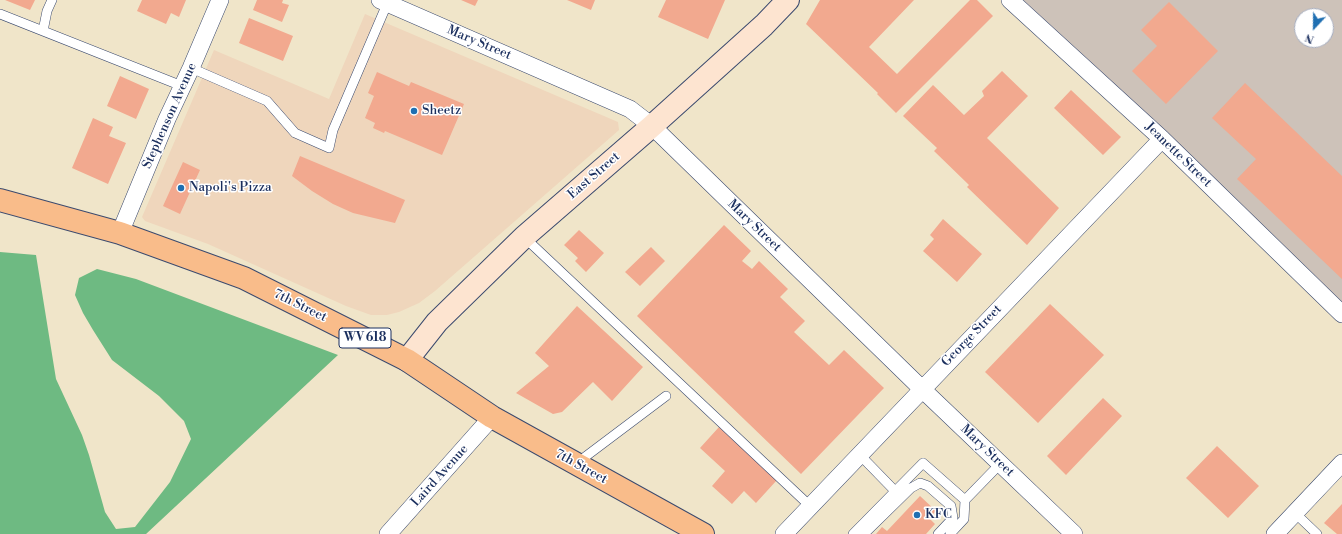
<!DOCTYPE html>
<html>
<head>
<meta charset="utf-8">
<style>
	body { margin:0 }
	#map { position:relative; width:1342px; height:534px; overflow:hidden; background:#f0e5c9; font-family:"Libre Bodoni",serif }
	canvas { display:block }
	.north { position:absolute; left:1294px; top:8px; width:40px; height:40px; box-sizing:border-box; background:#fff; border:1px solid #a4acbf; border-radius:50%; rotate:202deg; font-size:11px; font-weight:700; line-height:16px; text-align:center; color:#1b2f5e }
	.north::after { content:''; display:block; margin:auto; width:14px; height:18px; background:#1f6fb2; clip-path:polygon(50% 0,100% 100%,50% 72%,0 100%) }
</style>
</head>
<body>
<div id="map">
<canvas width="1342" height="534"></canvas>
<div class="north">N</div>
</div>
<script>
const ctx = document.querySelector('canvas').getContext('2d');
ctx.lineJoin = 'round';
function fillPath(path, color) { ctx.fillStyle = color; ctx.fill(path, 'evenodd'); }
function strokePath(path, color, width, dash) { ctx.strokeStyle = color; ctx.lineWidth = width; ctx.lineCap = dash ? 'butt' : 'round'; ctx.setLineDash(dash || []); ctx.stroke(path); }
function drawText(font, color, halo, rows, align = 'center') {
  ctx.font = font + ' "Libre Bodoni",serif'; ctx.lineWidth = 3; ctx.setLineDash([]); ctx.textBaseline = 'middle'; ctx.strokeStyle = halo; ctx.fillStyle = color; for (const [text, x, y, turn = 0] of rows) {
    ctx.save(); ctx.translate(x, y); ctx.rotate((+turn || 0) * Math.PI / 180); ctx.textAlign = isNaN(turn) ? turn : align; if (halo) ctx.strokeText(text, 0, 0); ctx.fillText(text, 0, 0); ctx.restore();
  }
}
fillPath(new Path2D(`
	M365,14L618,122L619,130L435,291L419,303L399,312L387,315H371L346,306L208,244L145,221L142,217L214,50L329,99Z`), '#efd6bc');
fillPath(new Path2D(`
	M1010,0H1342V314ZM1302,16H1326V40H1302Z`), '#cdc2b9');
fillPath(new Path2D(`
	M0,252L36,255L56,379L82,435L89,455L105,512L116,529L135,527L170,482L191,439L184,421L159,396L112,360L93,330L83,313L75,295L79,278L97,269L136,279L338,355L146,534H0Z`), '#6eba82');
fillPath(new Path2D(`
	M5,0H35L30,10Z
	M142,0H186L179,17L171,13L166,24L137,11Z
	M257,0H283L282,3L289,5L282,22L253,10Z
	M461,0H478L475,6Z
	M567,0H595L591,10Z
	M666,0H725L708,39L658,17Z
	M820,0H914L869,47L897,74L970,0H977L993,16L896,113L877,94L878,93L806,24Z
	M1169,2L1218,51L1166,104L1132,71L1157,46L1141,30Z
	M249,18L293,36L283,61L239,43Z
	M1002,71L1028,96L987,138L1059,208L1027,245L967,187L969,185L934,151L937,148L903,116L933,85L964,115L984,96L982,91Z
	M377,72L409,86L411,82L464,104L442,155L385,131L384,133L373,128L375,123L365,118L374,96L368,93Z
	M120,76L149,89L136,119L107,106Z
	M1245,83L1342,176V279L1237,179L1256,159L1212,118Z
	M1071,90L1121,137L1103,155L1054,108Z
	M93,118L113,127L109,136L126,143L108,184L72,168Z
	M300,156L405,200L395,223L353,213L333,204L312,191L292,176Z
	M183,162L200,170L180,214L163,206Z
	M943,219L982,254L957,282L923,251L934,239L930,235Z
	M724,225L751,251L742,261L752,269L759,261L788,289L780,297L805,321L794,332L829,365L844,350L884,388L801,474L637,316Z
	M579,230L604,253L586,272L575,261L578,258L564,245Z
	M651,247L665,261L640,286L625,272Z
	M1050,304L1104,355L1038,423L985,372Z
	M577,306L643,367L612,401L593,382L562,412L553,414L516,393L549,366L535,353Z
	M1103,398L1122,416L1066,475L1047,456Z
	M719,427L777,480L756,503L744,491L732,504L712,486L725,471L700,448Z
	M1217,446L1259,486L1228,518L1186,478Z
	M920,496L936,511L929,518L935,524L926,534H876L882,527L887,531Z
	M1342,504V534H1337L1324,523Z`), '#f2a98f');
const lane = new Path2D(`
	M0,14L182,86
	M43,31L47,11L52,0
	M191,68L267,101L295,133L329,148L333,130L387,4
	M524,237L810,506
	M859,454L895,491
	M577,463L666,396
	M1295,513L1317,534
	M853,534L923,463L965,500
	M864,534L911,488L920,483L928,486L951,506L953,518L938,534
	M950,534L964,519L965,500L1000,464`);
const street = new Path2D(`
	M380,0L630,109L652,126L922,389L1074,534
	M1010,0L1162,139L1342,314
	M120,233L167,119L191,68L220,0
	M388,534L492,417
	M784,534L1162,139
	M1275,534L1342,463`);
const secondary = new Path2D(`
	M407,360L437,322L524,237L652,126L764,25L788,0`);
const primary = new Path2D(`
	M0,200L120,233L244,278L407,360L492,417L703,534`);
strokePath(lane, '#3b4a6e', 10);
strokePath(street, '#3b4a6e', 18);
strokePath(secondary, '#3b4a6e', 24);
strokePath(primary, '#3b4a6e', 24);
strokePath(lane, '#fff', 9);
strokePath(street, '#fff', 17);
strokePath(secondary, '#fde4d0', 22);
strokePath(primary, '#f9bc8a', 22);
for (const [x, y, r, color] of [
	[414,111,4,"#1f6fb2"],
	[181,188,4,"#1f6fb2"],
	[917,515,4,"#1f6fb2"]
]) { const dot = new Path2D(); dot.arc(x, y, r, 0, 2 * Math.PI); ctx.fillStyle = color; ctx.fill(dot); strokePath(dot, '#fff', 1.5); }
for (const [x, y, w] of [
	[365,338,52]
]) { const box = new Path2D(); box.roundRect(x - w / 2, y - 10, w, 20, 3); ctx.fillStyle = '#fff'; ctx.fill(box); strokePath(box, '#1b2f5e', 1); }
drawText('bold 12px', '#1b2f5e', null, [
	["WV 618",365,338]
]);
drawText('13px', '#1b2f5e', '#fff', [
	["Mary Street",479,43,23],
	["Stephenson Avenue",170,116,-66],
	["Jeanette Street",1178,155,44],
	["East Street",594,176,-41],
	["Mary Street",754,226,44],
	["7th Street",300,306,26],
	["George Street",972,336,-46],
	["Mary Street",987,451,44],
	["7th Street",581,467,29],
	["Laird Avenue",440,476,-48]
]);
drawText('13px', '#1b2f5e', '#fff', [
	["Sheetz",422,111],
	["Napoli's Pizza",189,188],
	["KFC",925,515]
], 'left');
</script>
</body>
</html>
